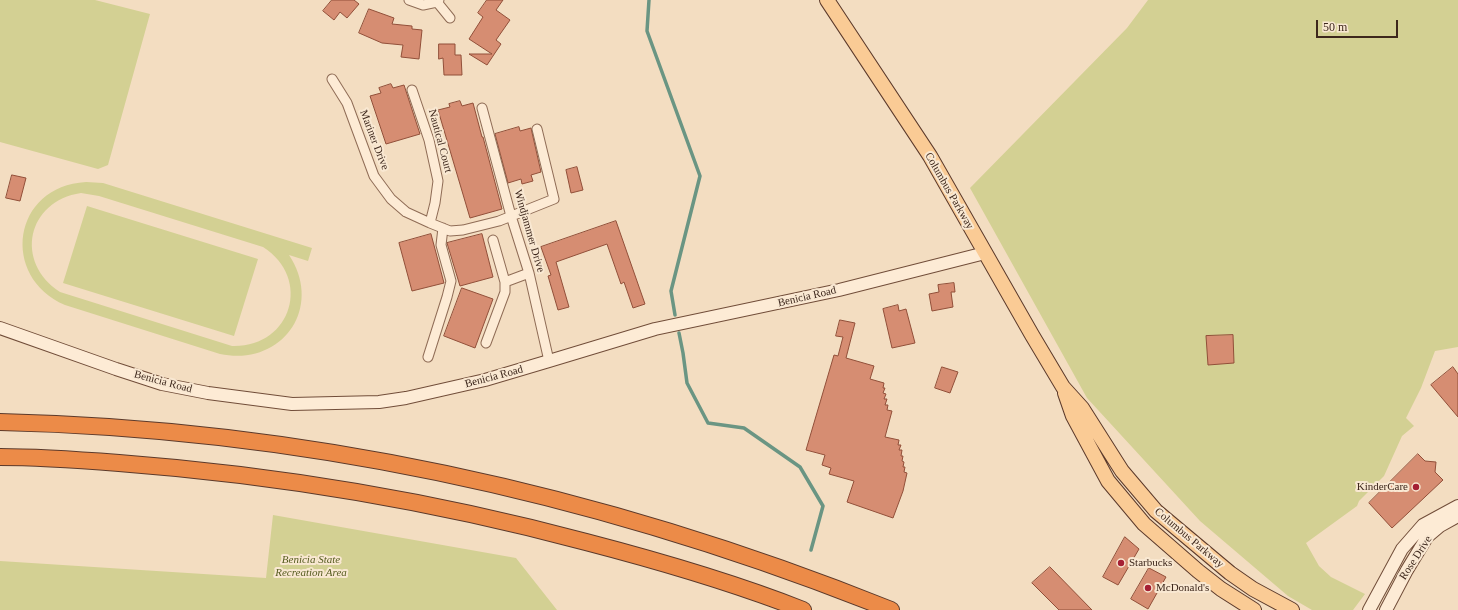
<!DOCTYPE html>
<html>
<head>
<meta charset="utf-8">
<style>
	body { margin:0 }
	#map { position:relative; width:1458px; height:610px; overflow:hidden; background:#f3ddc1; font-family:"Times New Roman",serif }
	canvas { display:block }
	.scale { position:absolute; left:1316px; top:20px; width:82px; height:18px; box-sizing:border-box; border:2px solid #3d271c; border-top:0; padding-left:5px; font-size:12px; line-height:14px; white-space:nowrap; color:#3d271c; -webkit-text-stroke:3px #f9e8d2; paint-order:stroke }
</style>
</head>
<body>
<div id="map">
<canvas width="1458" height="610"></canvas>
<div class="scale">50 m</div>
</div>
<script>
const ctx = document.querySelector('canvas').getContext('2d');
ctx.lineJoin = 'round';
function fillPath(path, color) { ctx.fillStyle = color; ctx.fill(path, 'evenodd'); }
function strokePath(path, color, width, dash) { ctx.strokeStyle = color; ctx.lineWidth = width; ctx.lineCap = dash ? 'butt' : 'round'; ctx.setLineDash(dash || []); ctx.stroke(path); }
function drawText(font, color, halo, rows, align = 'center') {
  ctx.font = font + ' "Times New Roman",serif'; ctx.lineWidth = 4; ctx.setLineDash([]); ctx.textBaseline = 'middle'; ctx.strokeStyle = halo; ctx.fillStyle = color; for (const [text, x, y, turn = 0] of rows) {
    ctx.save(); ctx.translate(x, y); ctx.rotate((+turn || 0) * Math.PI / 180); ctx.textAlign = isNaN(turn) ? turn : align; if (halo) ctx.strokeText(text, 0, 0); ctx.fillText(text, 0, 0); ctx.restore();
  }
}
fillPath(new Path2D(`
	M0,0H95L150,14L108,165L98,169L0,142Z
	M1148,0H1458V347L1435,351L1421,388L1406,418L1414,426L1402,436L1384,476L1359,501L1357,506L1306,543L1319,566L1331,577L1365,594L1353,610H1312L1288,596L1200,521L1087,398L970,188L1127,28Z
	M86,182L103,183L312,248L308,261L289,255C324,308 282,367 220,354L65,305C0,277 12,186 86,182ZM81,193L99,196L263,247C313,279 291,348 232,346L60,292C14,262 27,201 81,193Z
	M87,206L258,259L234,336L63,283Z
	M273,515L516,558L557,610H0V561L266,578Z`), '#d3d093');
strokePath(new Path2D(`
	M649,0L647,31L700,176L671,291L675,315
	M679,333L683,353L687,383L708,423L744,428L800,467L823,506L811,550`), '#6a9583', 3.5);
const building = new Path2D(`
	M332,0H354L359,4L347,18L340,12L334,20L323,11Z
	M487,0H503L496,10L510,20L496,40L501,44L487,65L469,54H492L469,39L483,17L478,13Z
	M369,9L394,18L392,24L412,26V29L422,30L419,59L401,57L403,45L382,43L359,33Z
	M439,44H455V55H461L462,75H444L443,58L439,59Z
	M391,84L393,88L404,85L420,134L386,144L370,96L381,93L379,88Z
	M460,101L462,106L473,103L482,137H483L502,209L470,218L438,110L450,107L449,104Z
	M519,127L520,131L531,128L541,172L531,175L533,181L522,184L521,179L508,183L495,134Z
	M577,167L583,190L571,193L566,170Z
	M12,175L26,178L20,201L6,198Z
	M616,221L645,304L633,308L624,282L621,284L607,244L556,262L569,307L558,310L548,276L551,275L541,247Z
	M431,234L444,283L412,291L399,243Z
	M482,234L493,277L460,286L447,243Z
	M954,283L955,292H951L953,307L932,311L929,294L939,292L938,285Z
	M462,288L493,299L475,348L444,336Z
	M898,305L899,311L906,309L915,343L892,348L883,309Z
	M840,320L855,323L846,358L874,366L870,379L884,383L883,388H885L883,393L886,394L884,399H887L885,405H888L887,410L892,411L885,437L899,440L898,445H901L899,450H902L901,456H903L902,461L904,462L903,467H905L904,472L907,473L903,491L893,518L847,502L854,481L829,474L831,468L822,465L825,455L806,450L834,355L838,356L843,337L836,336Z
	M1233,335L1234,363L1208,365L1206,336Z
	M942,367L958,372L950,393L935,388Z
	M1453,367L1458,374V417L1431,385Z
	M1418,454L1425,461L1436,462L1435,472L1443,480L1392,528L1369,503Z
	M1125,537L1139,549L1118,585L1103,577Z
	M1050,567L1092,610H1059L1032,583Z
	M1149,568L1166,577L1148,609L1131,599Z`);
fillPath(building, '#d68d72');
strokePath(building, '#914f39', 1);
const street = new Path2D(`
	M409,0L423,5L437,2L439,0
	M437,2L450,18
	M332,79L347,103L374,176L391,199L406,212L430,223L450,231L463,230L499,221L554,199L537,129
	M412,90L429,140L438,181L435,203L430,223
	M482,108L511,216L529,273L549,361
	M505,282L529,273
	M486,343L505,292V282L493,240
	M428,357L447,297L451,281L441,245L443,228`);
const secondary = new Path2D(`
	M0,328L116,369L162,384L208,393L292,404L379,402L406,398L485,380L549,361L655,329L839,290L985,253
	M1369,610L1402,549L1423,525L1458,506
	M1386,610L1407,570L1427,537L1440,526L1458,516`);
const primary = new Path2D(`
	M827,0L930,156L1032,335L1063,387L1082,408L1122,471L1156,511L1230,573L1253,589L1292,610
	M1065,393L1073,416L1108,481L1144,524L1198,571L1221,589L1254,610`);
const highway = new Path2D(`
	M0,422C307,429 607,496 891,610
	M0,457C40,457 80,460 119,463C277,475 433,501 586,542C659,561 732,582 803,610`);
strokePath(street, '#8f6c56', 11);
strokePath(secondary, '#714d39', 14);
strokePath(primary, '#5c3a2b', 16);
strokePath(highway, '#5c3a2b', 18);
strokePath(street, '#fdebd5', 9);
strokePath(secondary, '#fdebd5', 12);
strokePath(primary, '#facb95', 14);
strokePath(highway, '#ec8b48', 16);
for (const [x, y, r, color] of [
	[1416,487,4,"#a51f34"],
	[1121,563,4,"#a51f34"],
	[1148,588,4,"#a51f34"]
]) { const dot = new Path2D(); dot.arc(x, y, r, 0, 2 * Math.PI); ctx.fillStyle = color; ctx.fill(dot); strokePath(dot, '#f9e8d2', 1.5); }
drawText('11px', '#3d271c', '#f9e8d2', [
	["Mariner Drive",374,140,69],
	["Nautical Court",440,141,75],
	["Columbus Parkway",949,191,60],
	["Windjammer Drive",529,231,74],
	["Benicia Road",807,297,-13],
	["Benicia Road",494,377,-15],
	["Benicia Road",163,382,15],
	["Columbus Parkway",1189,538,40],
	["Rose Drive",1416,558,-57]
]);
drawText('11px', '#3d271c', '#f9e8d2', [
	["KinderCare",1408,487,"right"],
	["Starbucks",1129,563],
	["McDonald's",1156,588]
], 'left');
drawText('italic 11px', '#565c20', '#f9e8d2', [
	["Benicia State",311,560],
	["Recreation Area",311,573]
]);
</script>
</body>
</html>
